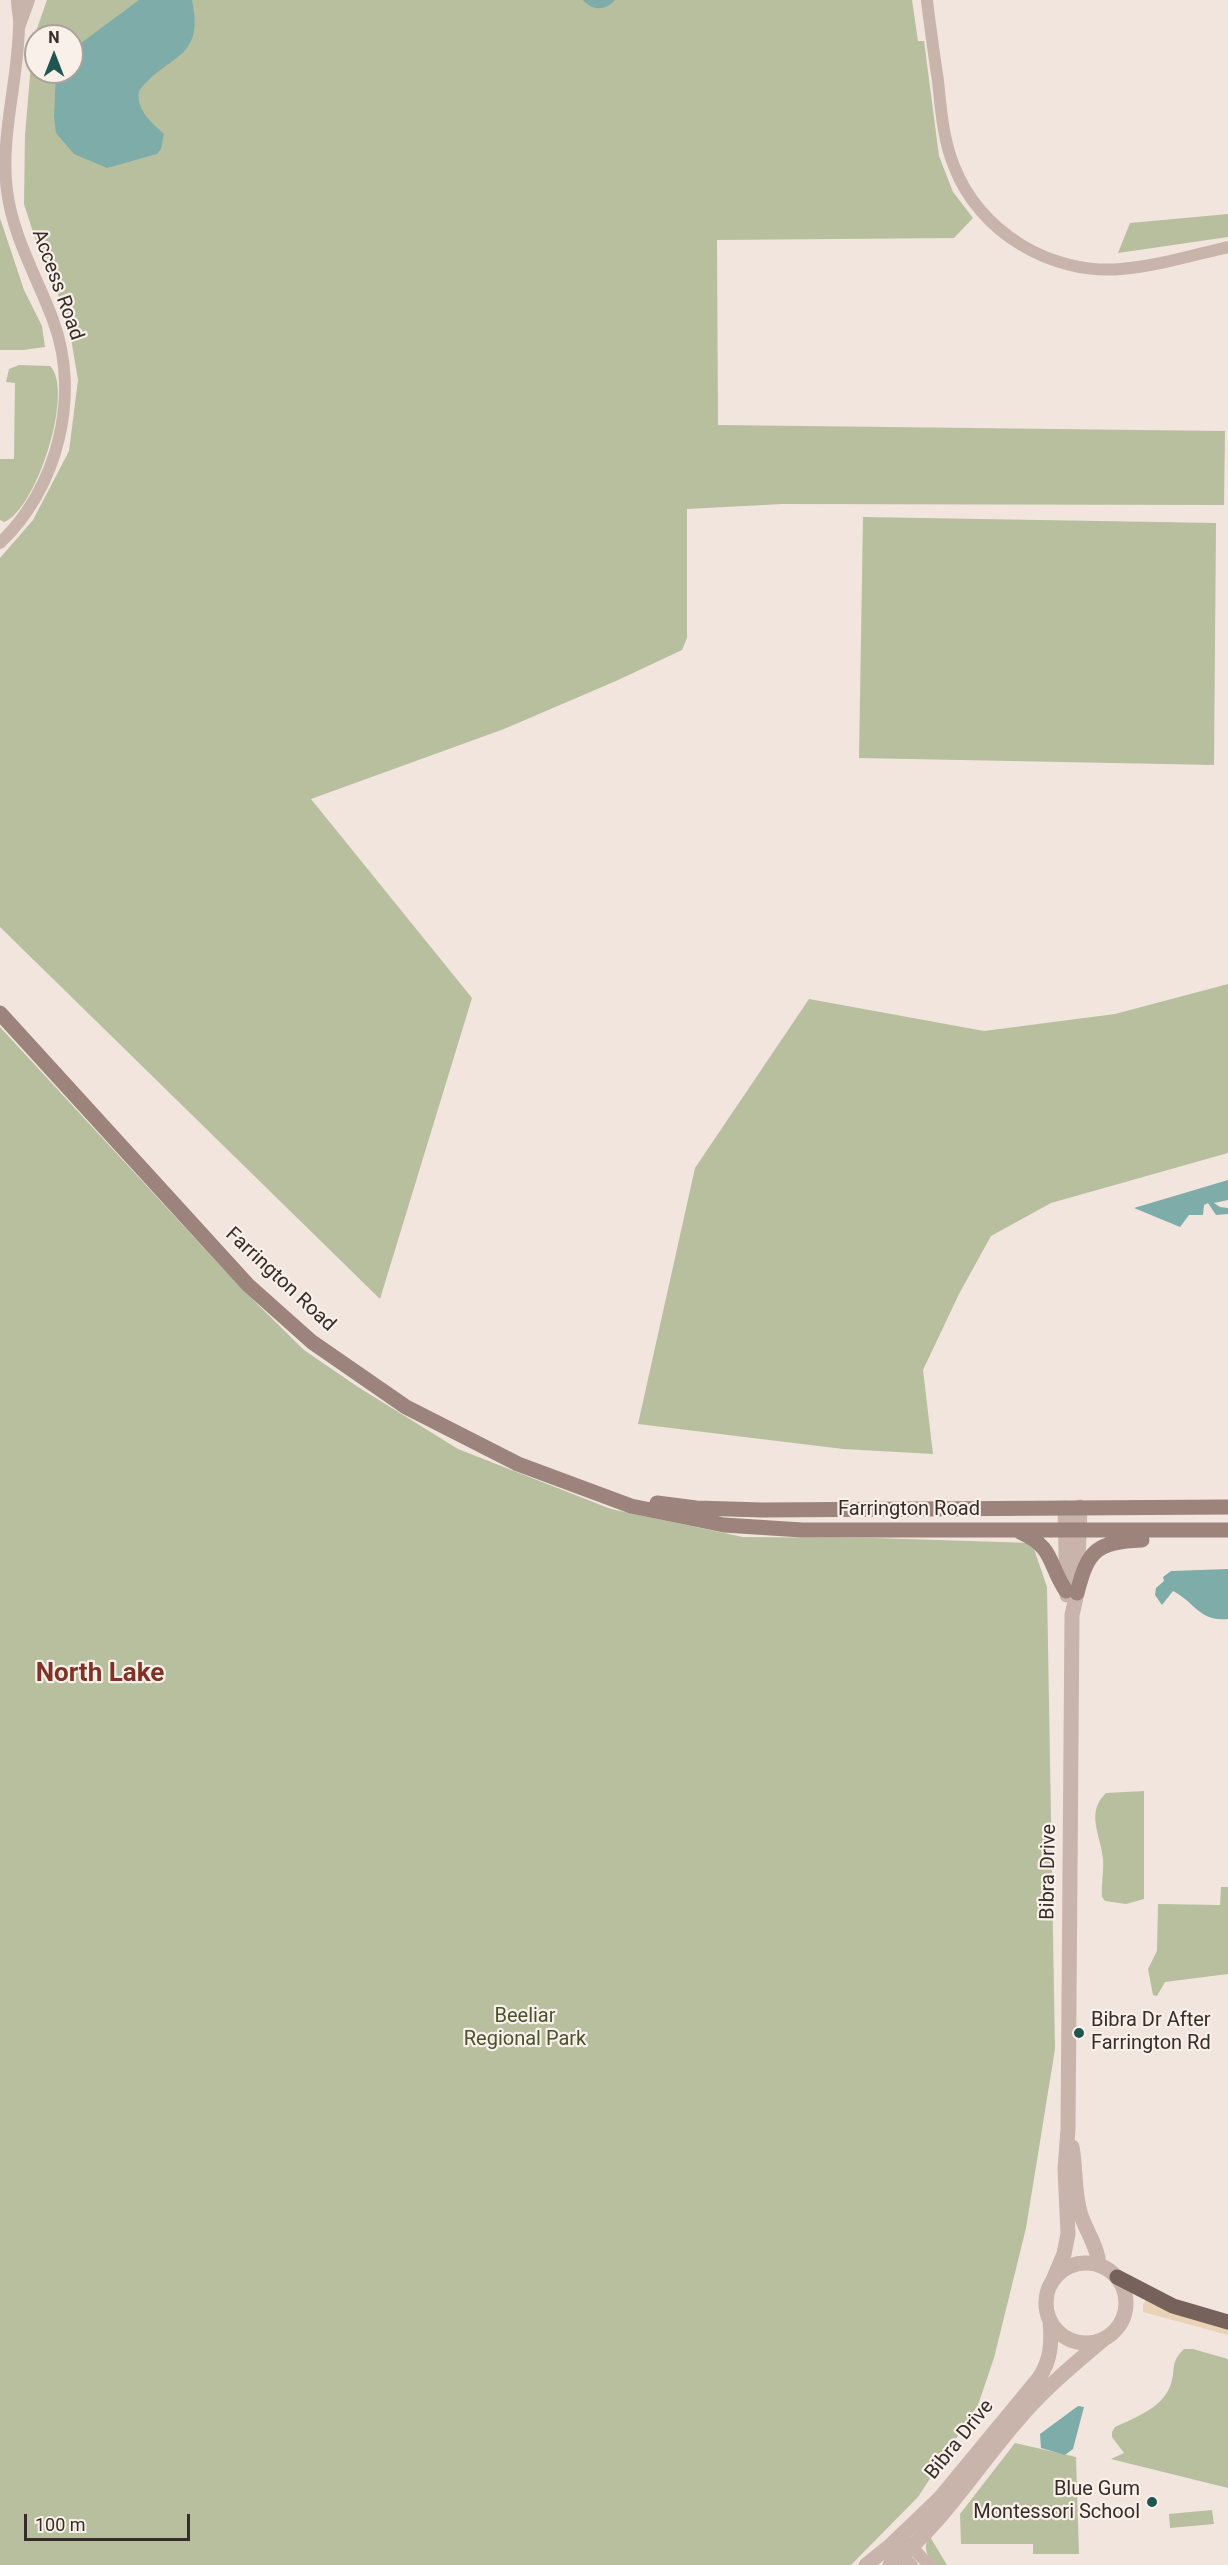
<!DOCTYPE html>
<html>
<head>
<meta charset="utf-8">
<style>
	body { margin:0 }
	#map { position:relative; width:1228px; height:2565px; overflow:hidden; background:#f1e5dd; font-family:Roboto,sans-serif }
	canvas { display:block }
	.north { position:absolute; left:24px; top:24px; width:60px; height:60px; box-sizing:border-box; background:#f9f0e9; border:2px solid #aba29c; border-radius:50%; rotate:0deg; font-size:16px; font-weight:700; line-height:24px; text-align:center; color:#362c29 }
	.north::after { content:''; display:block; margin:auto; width:21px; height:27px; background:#215553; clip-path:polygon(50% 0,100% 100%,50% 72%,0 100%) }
	.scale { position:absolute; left:24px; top:2514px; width:166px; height:27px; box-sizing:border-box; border:3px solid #362c29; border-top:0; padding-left:8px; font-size:18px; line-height:21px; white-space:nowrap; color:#362c29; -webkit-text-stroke:4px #f9f0e9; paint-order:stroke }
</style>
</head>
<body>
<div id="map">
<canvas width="1228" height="2565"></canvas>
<div class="north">N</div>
<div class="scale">100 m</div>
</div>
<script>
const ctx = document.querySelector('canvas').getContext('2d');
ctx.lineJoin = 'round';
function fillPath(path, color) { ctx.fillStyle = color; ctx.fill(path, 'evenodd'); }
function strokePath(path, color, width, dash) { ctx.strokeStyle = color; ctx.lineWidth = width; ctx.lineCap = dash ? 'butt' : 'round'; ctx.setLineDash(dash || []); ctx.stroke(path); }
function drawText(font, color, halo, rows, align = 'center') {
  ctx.font = font + ' Roboto,sans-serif'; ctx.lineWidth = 4.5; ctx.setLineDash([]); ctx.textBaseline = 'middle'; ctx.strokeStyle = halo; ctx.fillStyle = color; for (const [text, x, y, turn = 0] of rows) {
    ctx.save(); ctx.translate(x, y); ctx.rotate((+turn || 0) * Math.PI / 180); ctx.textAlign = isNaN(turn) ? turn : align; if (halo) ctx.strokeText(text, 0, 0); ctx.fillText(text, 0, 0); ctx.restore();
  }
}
fillPath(new Path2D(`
	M47,0H912L918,41H924L939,156L953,192L973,218L954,238L717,240L718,425L1225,431L1224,505L783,504L687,509V638L682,650L616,681L504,729L311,799L472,998L380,1299L0,927V558L33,520L69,451L78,380L67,315L40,254L24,204L25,135L33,40ZM36,36H72V72H36Z
	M1228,214V237L1118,253L1130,223Z
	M0,218L24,290L42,326L45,347L23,350H0Z
	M19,365L50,366C75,390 36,511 4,522L0,520V459H14L15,383L6,382L9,369Z
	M863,517L1216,523L1214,765L859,758Z
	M1228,984V1153L1051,1203L991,1236L959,1294L923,1370L933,1454L843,1449L638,1424L695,1168L809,999L984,1031L1115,1014Z
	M0,1027L238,1285L304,1350L358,1387L458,1449L611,1509L743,1537L875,1538L1032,1543L1047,1587L1055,2049L1026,2228L994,2358L978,2405L918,2497L851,2565H0Z
	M1144,1791V1899L1126,1904L1105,1901L1102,1897C1101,1884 1104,1871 1103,1859C1101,1835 1085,1813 1106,1793Z
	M1221,1887H1228V1974L1165,1982L1157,1996L1153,1995L1148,1969L1157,1951L1158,1904L1220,1905Z
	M1184,2349H1193L1228,2359V2488L1111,2459L1124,2453L1112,2437V2432L1115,2427C1136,2417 1163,2408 1171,2384C1176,2367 1170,2363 1184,2349Z
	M1015,2443L1076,2457L1079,2554H1033V2544H961L960,2514Z
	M1212,2510L1214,2524L1170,2528L1169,2514Z
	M929,2535L947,2565H935C926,2555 923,2548 929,2535Z`), '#b8bf9e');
fillPath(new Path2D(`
	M1146,2300L1191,2319L1228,2329V2335L1143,2312V2304Z`), '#ead2b6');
fillPath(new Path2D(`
	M139,0H192C205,61 168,53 139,91C136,110 151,122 164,134L161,149L157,154L107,168L74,154L56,133L54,117L56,72H72L73,49Z
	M583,0H615C606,11 592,11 583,0Z
	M1228,1180V1200L1214,1203L1220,1207L1228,1208V1214L1216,1215L1208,1203L1204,1205L1203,1215H1189L1180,1227L1134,1208Z
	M1228,1569V1619C1199,1622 1195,1602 1173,1591L1162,1605L1155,1595L1156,1588L1164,1581L1163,1577L1171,1571Z
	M1078,2406L1084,2407L1073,2449L1065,2455L1041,2448L1040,2434Z`), '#7eaca9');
strokePath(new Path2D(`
	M927,0C930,27 934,54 938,81C941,110 943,139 954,166C979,232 1051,275 1121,269C1157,266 1193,255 1228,247
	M20,25L29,0
	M0,543C58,488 81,395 53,320C37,277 13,237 7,191C0,137 18,81 19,27C20,18 17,9 17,0
	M906,2541L929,2565
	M895,2549L912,2565`), '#c8b4aa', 12);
strokePath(new Path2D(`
	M1065,1508L1067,1595
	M1072,2147C1076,2168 1074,2192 1080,2212C1085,2230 1098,2246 1099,2265
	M1046 2303a40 40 0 1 1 80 0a40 40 0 1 1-80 0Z
	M1053,2280L1064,2254L1068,2234L1065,2169L1068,2129L1072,1615L1077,1593L1080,1507
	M866,2565L891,2545L940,2498L1039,2378C1051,2360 1052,2342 1050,2321
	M890,2565C941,2526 975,2469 1017,2421C1043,2390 1073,2365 1104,2339`), '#c8b4aa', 15);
strokePath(new Path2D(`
	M0,1013L248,1285L312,1342L406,1407L518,1464L631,1506L724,1525L802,1530H1228
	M657,1503L696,1508L762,1510L1228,1507
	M1020,1532C1055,1548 1047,1562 1066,1591
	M1077,1593C1088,1550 1096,1542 1142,1540`), '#9c837b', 15);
strokePath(new Path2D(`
	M1117,2277L1173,2306L1228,2322`), '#77615b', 15);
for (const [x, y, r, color] of [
	[1079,2033,6,"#215553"],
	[1152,2502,6,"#215553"]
]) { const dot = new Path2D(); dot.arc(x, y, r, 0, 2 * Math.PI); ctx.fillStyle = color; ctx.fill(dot); strokePath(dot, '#f9f0e9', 2); }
drawText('20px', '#362c29', '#f9f0e9', [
	["Access Road",57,285,70],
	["Farrington Road",280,1280,43],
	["Farrington Road",909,1510],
	["Bibra Drive",1049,1872,-89],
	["Bibra Drive",960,2440,-51]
]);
drawText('20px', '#49532e', '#f9f0e9', [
	["Beeliar",525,2017],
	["Regional Park",525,2040]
]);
drawText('20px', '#362c29', '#f9f0e9', [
	["Bibra Dr After",1091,2021],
	["Farrington Rd",1091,2044],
	["Blue Gum",1140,2490,"right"],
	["Montessori School",1140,2513,"right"]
], 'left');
drawText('bold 26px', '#803227', '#f9f0e9', [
	["North Lake",100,1674]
]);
</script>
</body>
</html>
